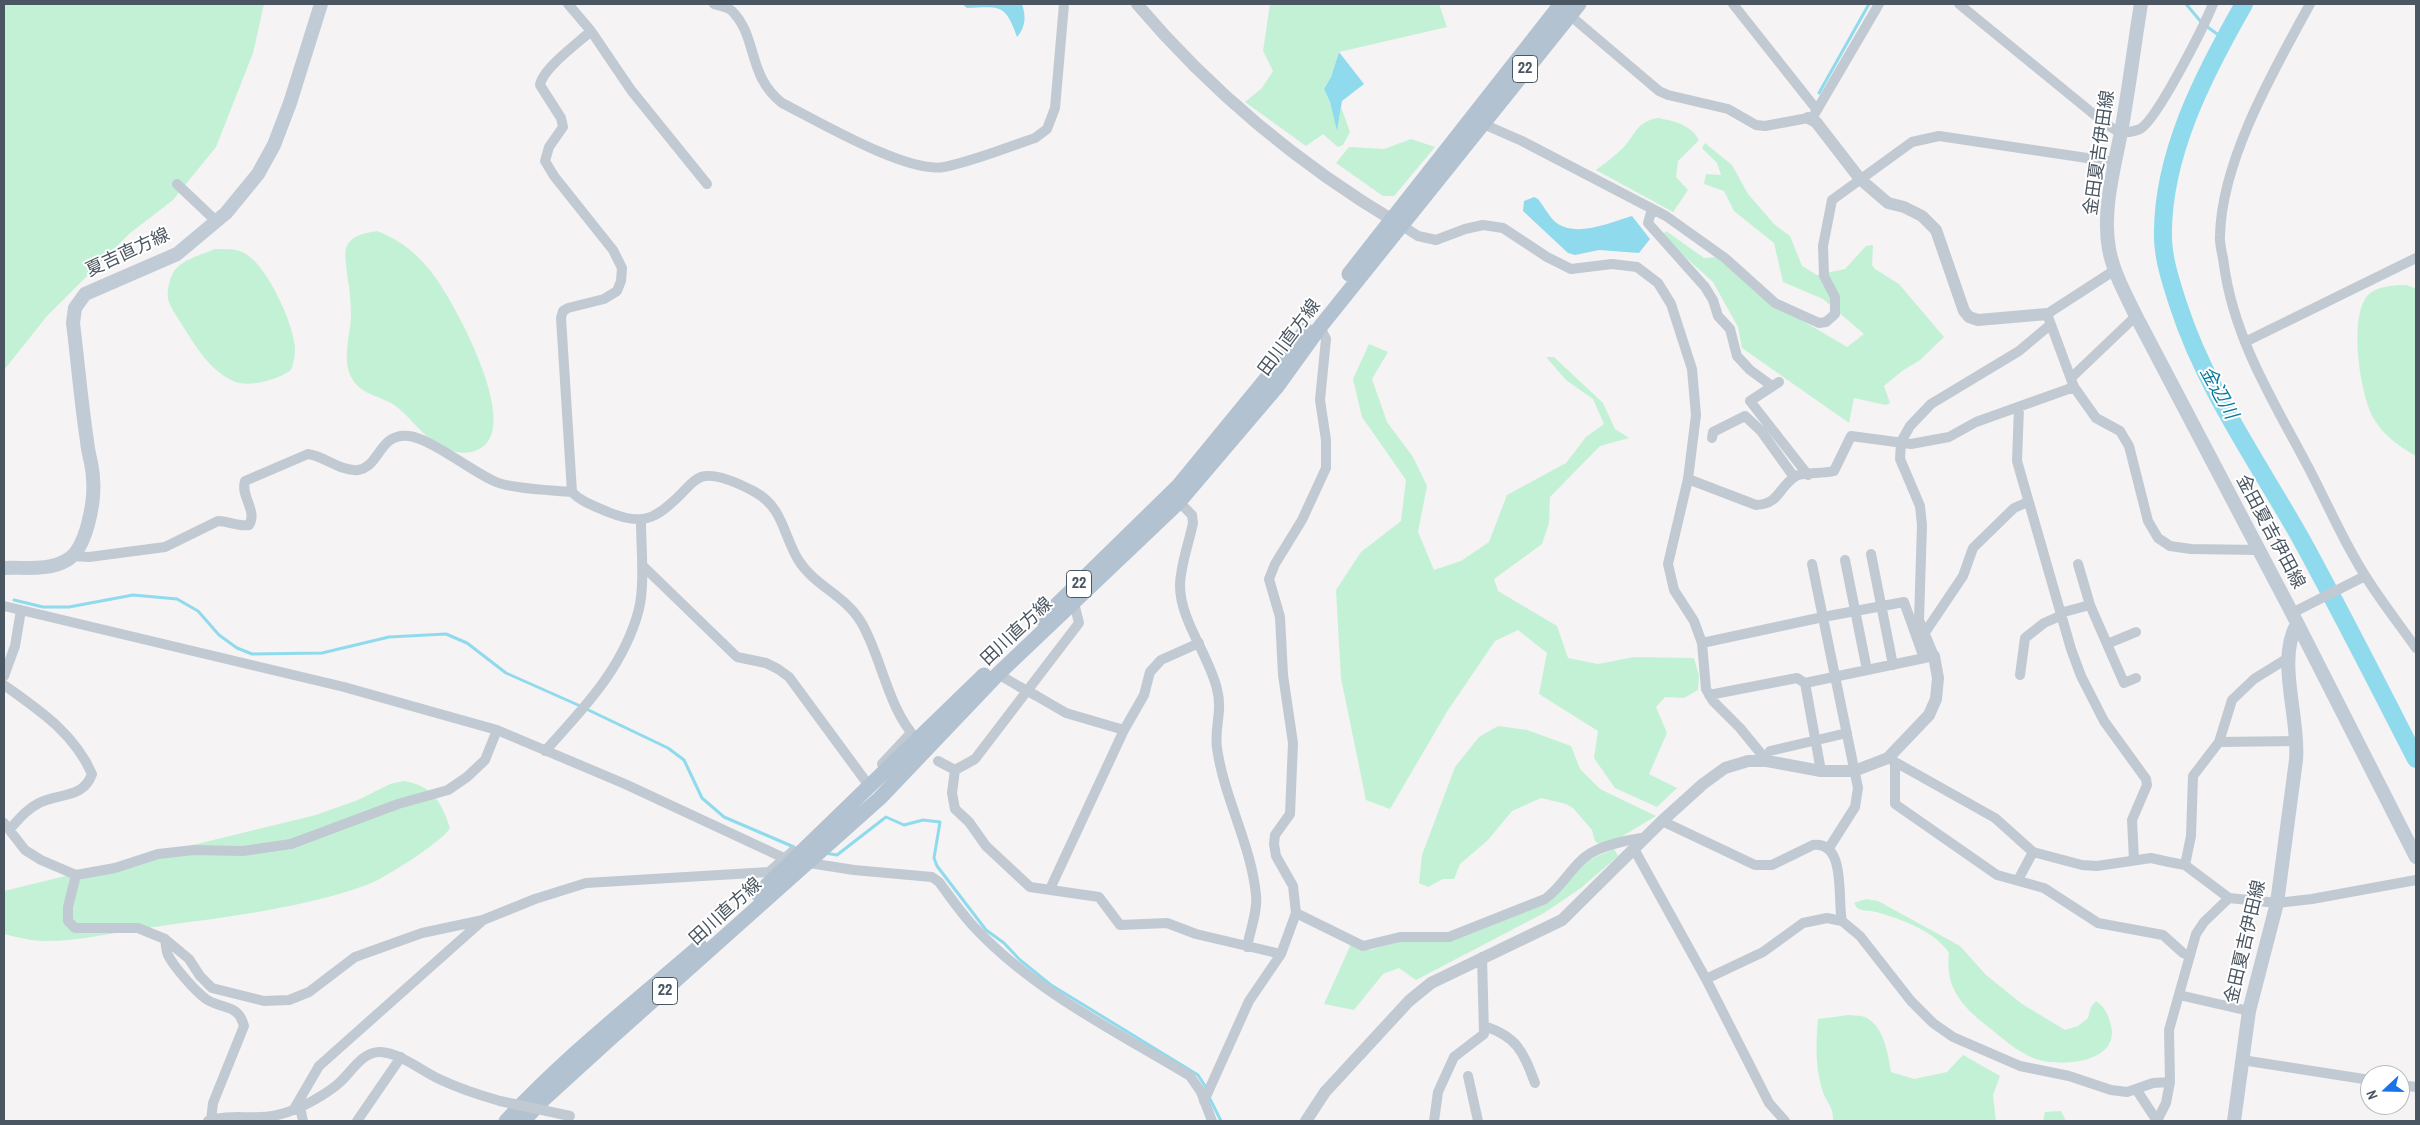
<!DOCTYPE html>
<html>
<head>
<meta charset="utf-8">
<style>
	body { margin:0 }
	#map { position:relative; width:2420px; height:1125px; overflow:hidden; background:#f5f3f3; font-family:"Archivo Narrow",sans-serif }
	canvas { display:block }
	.frame { position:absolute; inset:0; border:5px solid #4a5661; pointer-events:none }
	.north { position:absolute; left:2360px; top:1065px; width:50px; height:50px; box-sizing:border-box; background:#fff; border:1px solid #b7bbc0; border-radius:50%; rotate:249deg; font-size:14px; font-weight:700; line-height:20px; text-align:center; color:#4a5661 }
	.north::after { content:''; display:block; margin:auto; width:18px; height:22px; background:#1a73e8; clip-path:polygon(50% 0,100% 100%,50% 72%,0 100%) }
</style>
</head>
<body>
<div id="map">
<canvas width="2420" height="1125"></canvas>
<div class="frame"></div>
<div class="north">N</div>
</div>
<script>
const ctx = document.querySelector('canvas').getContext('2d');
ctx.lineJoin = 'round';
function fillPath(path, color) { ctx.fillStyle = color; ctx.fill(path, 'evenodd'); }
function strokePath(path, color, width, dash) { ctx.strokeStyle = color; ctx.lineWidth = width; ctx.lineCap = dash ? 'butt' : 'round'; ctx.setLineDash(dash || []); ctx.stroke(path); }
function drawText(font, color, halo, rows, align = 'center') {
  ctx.font = font + ' "Archivo Narrow","Noto Sans JP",sans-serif'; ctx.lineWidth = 4; ctx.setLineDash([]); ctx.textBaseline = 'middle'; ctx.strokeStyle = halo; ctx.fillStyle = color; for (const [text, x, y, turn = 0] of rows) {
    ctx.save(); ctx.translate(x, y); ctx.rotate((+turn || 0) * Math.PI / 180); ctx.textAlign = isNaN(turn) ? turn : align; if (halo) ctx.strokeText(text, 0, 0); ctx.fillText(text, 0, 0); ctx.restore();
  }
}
fillPath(new Path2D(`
	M4,4H264L253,53L216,147L173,200L129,234L47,316L4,370Z
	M1270,4H1439L1447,27L1339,52L1331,77L1324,89L1330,102L1337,130L1341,107L1350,132L1343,145L1338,147L1323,134L1306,146L1245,102L1262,88L1273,71L1263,51Z
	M1658,118C1674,121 1690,124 1699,140L1678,161L1676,177L1688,190L1673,212L1596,170C1605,163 1615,156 1623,148C1636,134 1636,122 1658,118Z
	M1411,139L1435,147L1394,196H1383L1336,163L1349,147L1384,149Z
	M1705,143L1732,165L1748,194L1774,224L1790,236L1802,266L1817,275L1845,269L1866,246L1873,245L1872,265L1875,269L1899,284L1944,337L1920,360L1902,371L1884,386L1890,403L1886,405L1854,398L1849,423L1742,348L1738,327L1713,282L1662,236L1666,231L1704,258L1718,257L1759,295L1847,347L1864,334L1823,299L1783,282L1774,243L1734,211L1724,191L1704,184L1706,174L1721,175L1717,163L1702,148Z
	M377,231C401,240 420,256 435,277C455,304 521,425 481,448C470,454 461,454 449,450C429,444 413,420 397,407C383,396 363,396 353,380C341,361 350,337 351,317C351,307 350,296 349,286C348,279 344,255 346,249C350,235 365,233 377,231Z
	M215,249C223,249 234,248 242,252C266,262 293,322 295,347C295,355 294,362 291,370C277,380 250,388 233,381C208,369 195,345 181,323C176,315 170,307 168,299C167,291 169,281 173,273C180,260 201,255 215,249Z
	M2407,285L2416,289V456C2399,446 2384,436 2374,419C2360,395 2350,323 2365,299C2373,286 2393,285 2407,285Z
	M1369,344L1388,352L1372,379L1387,422L1413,457L1427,486L1418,532L1434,570L1461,561L1489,542L1507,495L1566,463L1586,437L1604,424L1593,399L1566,380L1546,357H1554L1603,403L1615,429L1629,438L1600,446L1550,497L1549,523L1542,544L1494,579L1498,591L1557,626L1568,658L1598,664L1634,657L1694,658L1699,676L1698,690L1684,698L1665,697L1656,707L1667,733L1649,774L1677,788L1657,807L1615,788L1594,758L1598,731L1539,694L1547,653L1518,630L1495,641L1448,710L1390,809L1366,800L1341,678L1336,590L1361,552L1401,521L1406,480L1362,417L1353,379Z
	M1498,726L1527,730L1571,746L1580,769L1600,789L1656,816L1611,843L1601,846L1595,841L1592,830L1573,808L1566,804L1541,798L1512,811L1488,840L1460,864L1454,879H1443L1428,887L1419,883L1422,855L1455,767L1479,737Z
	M404,781C432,785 442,803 450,828C443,841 385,878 369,884C303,909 217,918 146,928C112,933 75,942 41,941C28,940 16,937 4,934V891L316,815L358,800L390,784Z
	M1614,849L1618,856L1581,888L1544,913L1416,980L1399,968L1383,974L1354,1010L1324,1004L1351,944L1370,950L1406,940L1451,941L1547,901L1586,861Z
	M1866,899L1878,901L1960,946L1986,975L2022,1004L2065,1030L2078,1026L2088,1018L2091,1007L2096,1001C2105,1008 2107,1012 2110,1022C2124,1062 2062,1068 2036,1059C2016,1052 1999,1035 1982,1022C1959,1003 1945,984 1949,953C1935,931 1901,919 1876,912C1869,910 1864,912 1857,908L1854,903Z
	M1849,1015C1853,1016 1860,1015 1865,1017C1884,1026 1888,1054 1891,1072L1914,1079L1947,1072L1963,1055L2000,1076L1993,1095L1996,1121H1833C1834,1106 1825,1101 1822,1089C1815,1066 1816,1043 1818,1019Z
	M2061,1111L2066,1121H2043L2045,1112Z`), '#c3f1d5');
fillPath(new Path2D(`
	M962,4H1022C1026,16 1026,27 1017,37C1005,3 1000,7 967,8Z
	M1339,52L1364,84L1342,101L1337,131L1330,102L1324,89L1331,77Z
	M1534,197L1538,199C1544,206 1550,219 1558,224C1578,237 1612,222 1632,216L1650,239L1639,253L1599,250L1575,255L1568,253L1523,211L1524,201Z`), '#90daee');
strokePath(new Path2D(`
	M2186,4L2202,23L2224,39
	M1819,93L1869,4
	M14,600L43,607H69L133,595L177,599L198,611L219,635L237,648L252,654L322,653L389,637L446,634L467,643L506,673L578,705L668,748L684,760L702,798L724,817L794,847
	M825,853L837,855L886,817L904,825L923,820L940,822L934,858L937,866L986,930L1004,943L1020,960L1051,985L1198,1075L1207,1089
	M1209,1097L1221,1121`), '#90daee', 3);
strokePath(new Path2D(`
	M2244,4C2204,74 2161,156 2163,239C2164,262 2171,282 2178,304C2205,388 2257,461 2300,537C2340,610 2378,685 2416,759`), '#90daee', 18);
strokePath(new Path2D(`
	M568,4L591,31L631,90L707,184
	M714,4C719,6 728,7 732,11C758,37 747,76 782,103C816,120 907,174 944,167C974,161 1005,148 1035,138L1047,129L1055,108L1064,4
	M1733,4L1817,110
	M1959,4L2107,125L2121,133C2127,132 2134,132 2140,129C2157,120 2204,26 2213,4
	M2310,4C2274,70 2222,159 2220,235C2219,244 2223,255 2224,265C2234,338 2272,399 2306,463C2326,500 2343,542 2366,577C2381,601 2399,624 2416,648
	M1566,12L1659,91L1668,95L1728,109L1756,125L1765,126L1808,118
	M591,31C578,43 542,69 540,85L561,118L563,127L549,147L545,161L554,176L613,250L622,268L621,281L617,291L604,299L568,308L563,311L561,318L572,492C581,502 595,506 608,512C642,526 655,520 681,494C687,488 693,480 701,477C716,472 742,485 755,492C784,508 783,536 799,561C815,586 846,596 861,622C881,655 888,709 916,738
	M1814,115L1879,4
	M1481,123L1522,141L1666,216L1725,258L1775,303L1819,323L1826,322L1835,314V297L1824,276L1823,246L1832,200L1912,142L1939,136L2114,162
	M177,184L216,221
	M1652,209L1648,223L1705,287L1713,300L1718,316L1730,329L1737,356L1750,370L1772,386
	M1401,225L1418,236L1436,240L1465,229L1483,225L1503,228L1547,257L1571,269L1612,264L1637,267L1658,283L1671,304L1692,369L1696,415L1688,479L1668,564L1674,590L1694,621L1702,643L1706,689L1713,701L1740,728L1767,761
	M2115,270L2047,314L2074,387L2096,418L2120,431L2129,446L2148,521L2158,538L2170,546L2191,549L2259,550
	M2245,342L2416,258
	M2071,378L2136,316
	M1779,382L1750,401L1808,475
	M2019,407L2017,461L2071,649L2081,676L2104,721L2146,779L2147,785L2132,820L2134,860
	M1712,438L1713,432L1745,416L1761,431L1794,477
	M1688,479L1756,505C1780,504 1778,487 1796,476C1803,472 1823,474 1834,471L1851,436L1911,444L1949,437L1976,422L2074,387
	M1179,502L1192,515L1193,523C1189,543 1180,566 1180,586C1180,620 1209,655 1217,689C1223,712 1214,727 1217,748C1224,798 1251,844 1256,895C1258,910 1250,931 1247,947
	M1871,554L1893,665
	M72,556L89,557L165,547L218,521C228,521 239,527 249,525C258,511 240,496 245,481L308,454C324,456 342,472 358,470C380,467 379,432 409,436C432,439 472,472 496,482C513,489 552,490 572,492
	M1845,560L1867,670
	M1812,564L1858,788L1855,807L1829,848
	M642,565L737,657L766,663L778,669L789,677L867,783
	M2090,605L2124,683L2136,678
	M4,606L344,687L497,730L625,784L784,858
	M2060,613L2090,605L2078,564
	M2292,613L2365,576
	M1924,634L1963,576L1973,548L2014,508L2028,502
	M1702,643L1823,617L1904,602L1924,658
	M2107,644L2136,632
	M998,674L1020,687
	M2020,675L2025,638L2044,623L2060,616
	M4,676L15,646L21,610
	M1805,683L1821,771
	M4,685C39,710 74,733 92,774C83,799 59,793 39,803C27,809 19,819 10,829
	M1035,695L1066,713L1124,730
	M1709,695L1797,678L1805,683L1934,656L1919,620L1922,525L1920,506L1900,459L1901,442L1910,426L1931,404L2019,351L2050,325
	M2219,742L2298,741
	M545,751C584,708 624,667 639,609C645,583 641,548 641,521
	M1770,751L1847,733
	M1888,758L1995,818L2033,852L2082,865L2097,866L2151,858L2169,862L2185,865L2229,898L2277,903L2312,899L2416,880
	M938,761L955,770L952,793L955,809L969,822L986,846L1030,887L1099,897L1120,925L1167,923L1196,934L1281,954
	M882,764L911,733
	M1895,764V804L1997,875L2044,888L2098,923L2163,935L2183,953L2190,956
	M955,770L975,759L1079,623L1074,603
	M1662,821L1755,865H1772L1813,845C1847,841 1837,900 1842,921L1860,936L1911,1001L1933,1023L1953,1037L2020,1066L2069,1076L2111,1090L2127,1092L2136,1089L2157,1121L2166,1103L2170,1082L2169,1030L2196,934L2204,922L2229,898
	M4,823L25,850L41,860L76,875L115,868L158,854L194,850L243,851L291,844L398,804L448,790L467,777L485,760L497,730
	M1634,849L1706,979L1769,1103L1785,1121
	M809,863L854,870L932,877L939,882C951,898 963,916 977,930C1036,992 1117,1032 1190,1076L1201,1092L1212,1121
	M2185,865L2191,836L2193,776L2219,742L2232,700L2254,679L2288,658
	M76,875L68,907V921L75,928H138L165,939L189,959L200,976L212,988L264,1001L289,1000L309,992L355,957L422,933L483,920L535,899L586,883L769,872L793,851
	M2018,880L2033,852
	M1050,889L1124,730L1144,695L1150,672L1161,660L1199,643
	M1296,913L1363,946L1400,937H1449L1545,899C1561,888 1570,869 1585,857C1600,845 1628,840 1647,837
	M165,939C166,944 166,951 168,955C174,967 195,991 206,999C222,1010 238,1003 244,1026L213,1103L211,1120
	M1706,979L1763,952L1803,923L1827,918L1842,921
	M2179,995L2249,1011
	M1484,1026C1518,1037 1523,1052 1535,1083
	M2242,1060L2370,1080
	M1468,1076L1478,1121
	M2400,1085L2416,1087
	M2136,1089L2153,1083L2170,1082
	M1204,1101L1249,1001L1281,954L1296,913L1293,886L1276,856L1274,844L1275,835L1290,814L1293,743L1283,675L1280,617L1269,579L1275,564L1302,520L1326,468V440L1320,400L1326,339L1320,327
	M300,1107L303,1121
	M294,1109L319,1066L482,921
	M208,1121C225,1115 243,1118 260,1117C281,1117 303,1107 321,1096C327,1092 334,1088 339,1083C351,1073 362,1051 381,1052C402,1054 420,1070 439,1079C458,1088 479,1095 500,1101
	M357,1121L401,1057
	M1434,1121L1438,1092L1454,1057L1484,1034L1482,957`), '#c1cad2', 10);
strokePath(new Path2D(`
	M1137,4C1211,91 1301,166 1399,224
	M1808,118L1816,122L1860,179L1888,203L1904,207L1922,216L1936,230L1964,311L1969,317L1978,320L2047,314
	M1306,1121L1325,1092L1409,1001L1431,983L1562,920L1662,821L1703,784L1725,768L1748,761H1767L1821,771H1854L1888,758L1929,715L1936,699L1938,678L1934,656`), '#c1cad2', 12);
strokePath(new Path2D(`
	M2141,4C2134,46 2129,89 2121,132C2114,169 2102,211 2109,249C2113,272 2126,295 2136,316L2292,613L2416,857
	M4,568C25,567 49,571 67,560C87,549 95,500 93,479C93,466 88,454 87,441C81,402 78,363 73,323L75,308L85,294L177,254L226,213L258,174L274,145L290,103L321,4
	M2234,1121L2249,1011L2277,903L2296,760C2300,719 2276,660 2297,624`), '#c1cbd6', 14);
strokePath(new Path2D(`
	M1349,274L1561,4
	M1042,619L1179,485L1306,330
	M758,894L984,675
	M506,1121C565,1057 634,1003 700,946
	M523,1121L544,1099L611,1038L880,798L998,674L1179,502L1276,388L1320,327L1579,4`), '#b3c2d1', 15);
strokePath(new Path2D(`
	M1020,687L1035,695
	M500,1101L570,1116`), '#c1cad2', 10);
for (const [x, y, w] of [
	[1525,69,25],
	[1079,584,25],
	[665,991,25]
]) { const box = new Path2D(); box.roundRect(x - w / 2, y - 13.5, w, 27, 4); ctx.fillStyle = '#fff'; ctx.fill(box); strokePath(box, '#4a5661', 1); }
drawText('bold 16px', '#4a5661', null, [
	["22",1525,69],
	["22",1079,584],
	["22",665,991]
]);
drawText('18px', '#4a5661', '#fff', [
	["金田夏吉伊田線",2100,153,-82],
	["夏吉直方線",128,253,-25],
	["田川直方線",1290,338,-53],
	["金田夏吉伊田線",2270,532,62],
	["田川直方線",1017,632,-43],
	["田川直方線",726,912,-42],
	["金田夏吉伊田線",2246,942,-77]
]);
drawText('italic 19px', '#0c7c9b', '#fff', [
	["金辺川",2218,393,61]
]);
</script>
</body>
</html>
